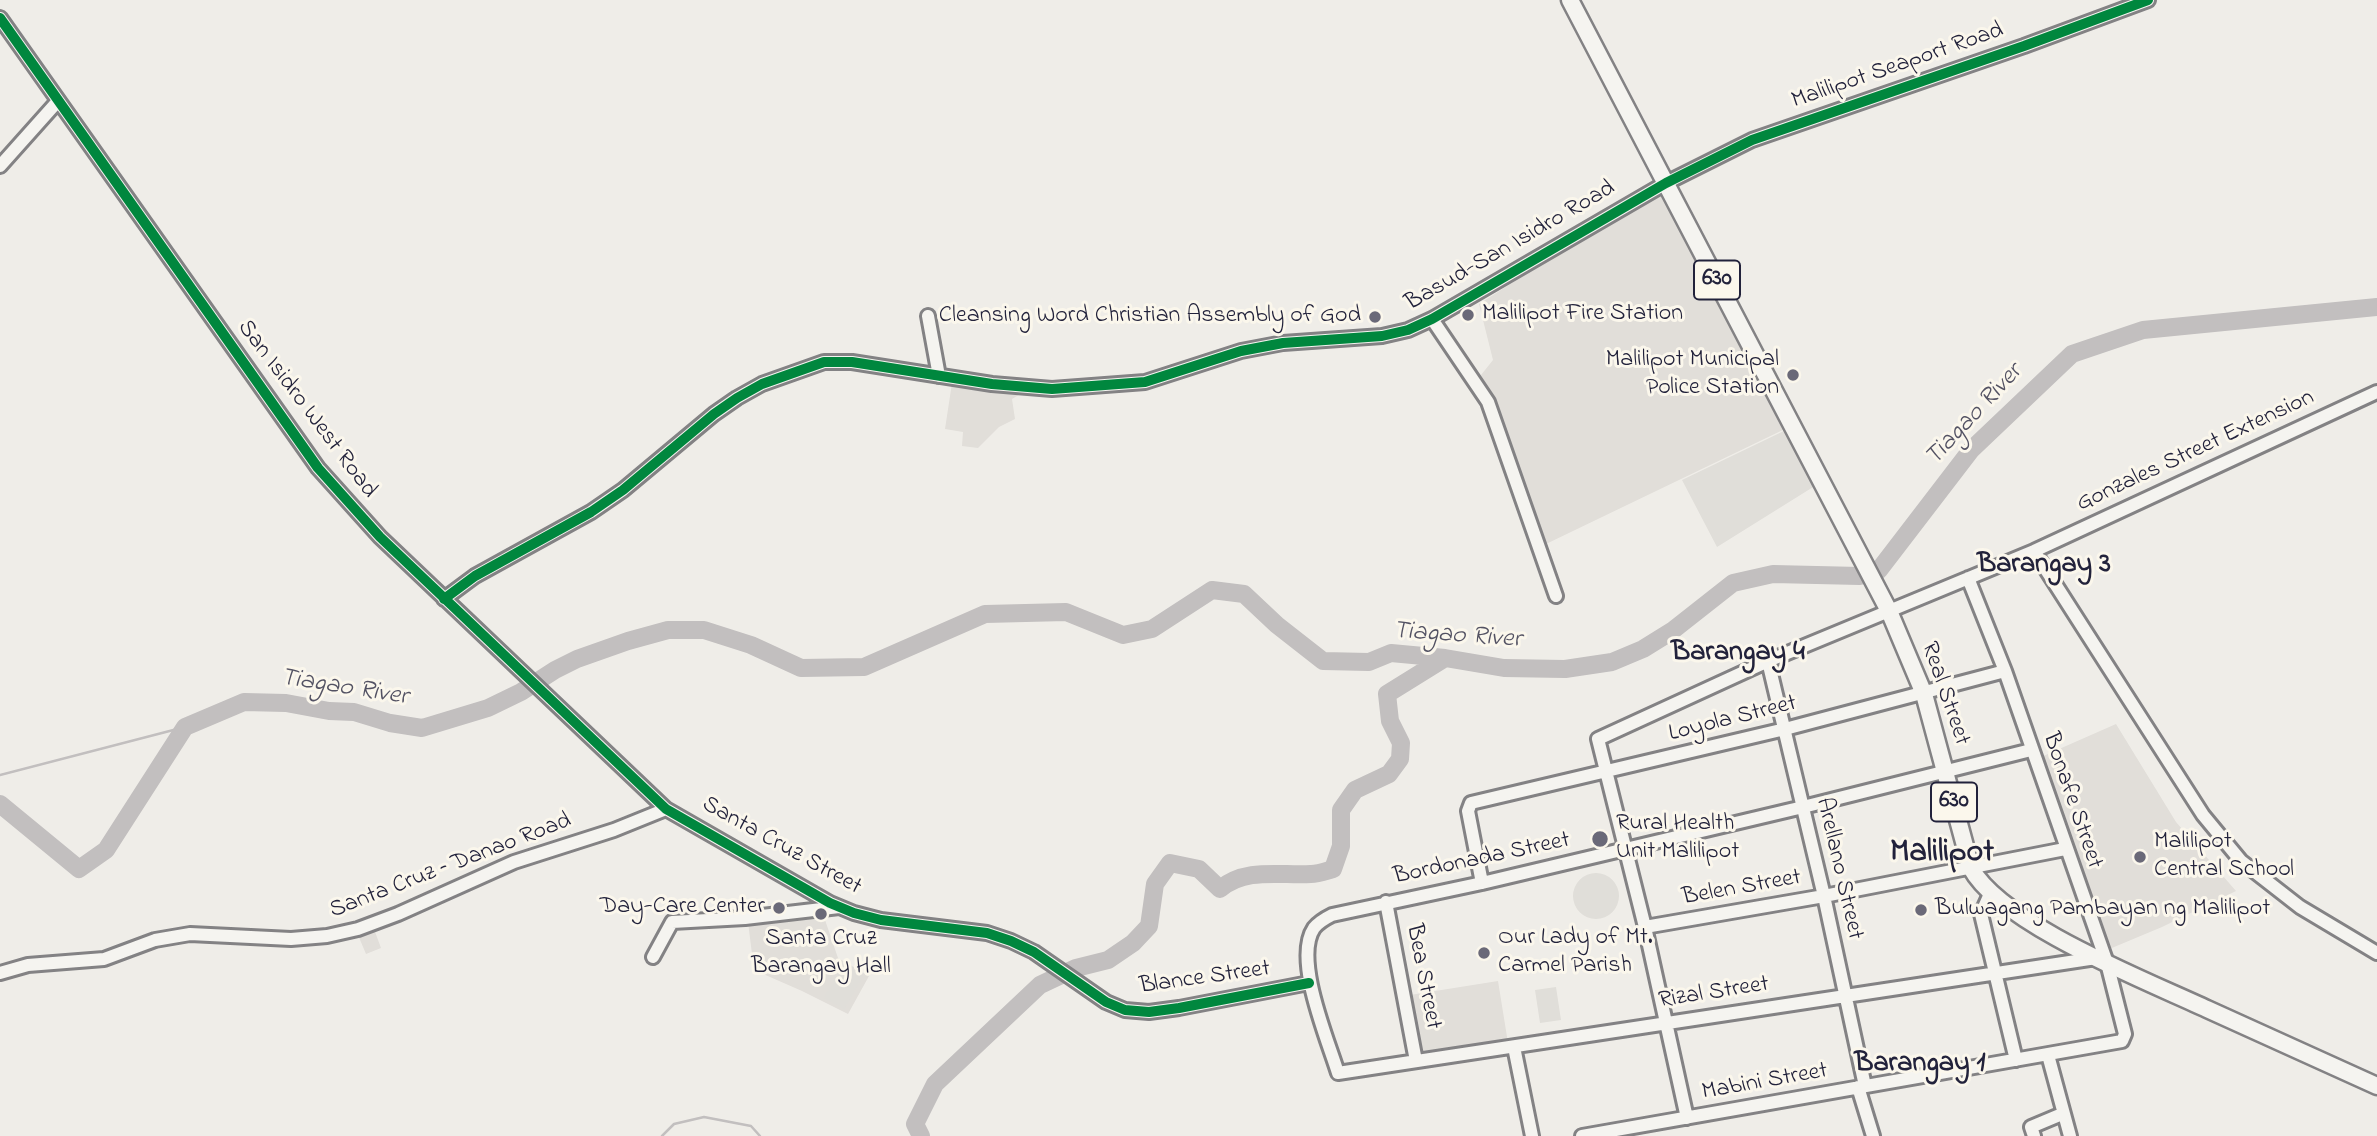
<!DOCTYPE html>
<html>
<head>
<meta charset="utf-8">
<style>
	body { margin:0 }
	canvas { display:block; background:#efede8 }
</style>
</head>
<body>
<canvas width="2377" height="1136"></canvas>
<script>
const ctx = document.querySelector('canvas').getContext('2d');
ctx.lineJoin = 'round';
function fillPath(path, color) { ctx.fillStyle = color; ctx.fill(path, 'evenodd'); }
function strokePath(path, color, width, dash) { ctx.strokeStyle = color; ctx.lineWidth = width; ctx.lineCap = dash ? 'butt' : 'round'; ctx.setLineDash(dash || []); ctx.stroke(path); }
function drawText(font, color, halo, rows, align = 'center') {
  ctx.font = font + ' "Indie Flower",sans-serif'; ctx.lineWidth = 6; ctx.setLineDash([]); ctx.textBaseline = 'middle'; ctx.strokeStyle = halo; ctx.fillStyle = color; for (const [text, x, y, turn = 0] of rows) {
    ctx.save(); ctx.translate(x, y); ctx.rotate((+turn || 0) * Math.PI / 180); ctx.textAlign = isNaN(turn) ? turn : align; if (halo) ctx.strokeText(text, 0, 0); ctx.fillText(text, 0, 0); ctx.restore();
  }
}
fillPath(new Path2D(`
	M1661,188L1787,428L1546,544L1481,375L1493,360L1479,304Z
	M952,383L1022,393L1012,399L1015,419L999,427L978,448L962,446L963,432L945,429Z
	M2116,724L2176,822L2236,891L2162,927L2107,950L2041,757Z
	M824,917L838,958L869,976L848,1014L802,991L754,970L748,922Z
	M374,929L381,948L366,954L358,935Z
	M1498,981L1508,1043L1419,1056L1410,995Z`), '#e1ded9');
fillPath(new Path2D(`
	M1788,429L1818,484L1717,547L1682,480Z
	M1573 896a23 23 0 1 1 46 0a23 23 0 1 1-46 0Z
	M843,965L863,976L844,1009L824,998Z
	M1556,987L1561,1020L1540,1023L1535,990Z`), '#e0ded9');
strokePath(new Path2D(`
	M0,775L185,727
	M662,1136L674,1124L704,1117L751,1126L760,1136`), '#c2bfbf', 2.5);
strokePath(new Path2D(`
	M0,804L79,869L106,850L185,727L244,702L286,703L329,711L354,712L390,723L422,728L488,708L521,692L555,670L577,659L628,641L668,630H704L751,645L801,668L864,667L985,614L1066,612L1123,635L1152,629L1212,590L1244,594L1277,625L1323,661L1369,662L1391,653L1445,658L1504,668L1565,669L1612,662L1643,649L1672,631L1733,583L1773,574L1860,576L1879,570L1971,450L2072,354L2143,330L2377,307
	M921,1136L915,1124L935,1084L1040,985L1076,968L1108,960L1133,943L1149,926L1155,884L1170,863L1199,869L1220,889C1246,867 1281,876 1311,874C1318,874 1326,871 1333,869L1341,846V810L1355,790L1389,774L1400,759L1401,743L1390,721L1387,694L1445,658`), '#c2bfbf', 18);
const minor = new Path2D(`
	M0,18L318,468L380,537L666,809L830,903L854,913L881,920L987,933L1011,941L1034,952L1106,1002L1125,1010L1149,1012L1179,1008L1309,983
	M0,166L58,101
	M928,316L939,376
	M1432,319L1488,402L1556,596
	M2034,551L2203,815L2241,861L2300,907L2377,953
	M444,599L475,576L591,512L623,490L714,414L737,398L762,384L824,362H852L992,384L1052,389L1145,382L1241,351L1283,343L1382,336L1408,330L1432,319L1666,183L1752,140L2024,46L2148,0
	M1768,661L1824,896L1865,1086
	M2031,750L1803,807L1482,883L1332,915C1326,918 1318,923 1314,928C1293,959 1328,1040 1338,1073L2096,958
	M1482,883L1468,811L1471,803L1785,729L2005,671
	M1990,894L1981,914L2016,1060
	M1386,902L1416,1061
	M1645,927L1824,896L2065,849
	M653,957L672,922L745,918L839,907
	M0,973L28,965L104,959L155,940L190,934L291,939L327,936L358,929L398,914L514,862L614,830L666,809
	M1514,1047L1532,1136
	M2048,1055L2070,1136
	M1858,1087L1873,1136
	M1687,1118L1645,927L1598,739L1768,661L2034,551L2377,392
	M1582,1136L2122,1041L2125,1034L2107,963L2005,671L1968,578
	M2034,1136L2031,1127L2062,1114`);
const major = new Path2D(`
	M1570,0L1889,611L1924,694L1971,868C2001,924 2147,981 2207,1009C2263,1034 2320,1060 2377,1086`);
strokePath(minor, '#838284', 18);
strokePath(major, '#838284', 21);
strokePath(minor, '#f5f4f0', 12);
strokePath(major, '#f5f4f0', 16);
strokePath(new Path2D(`
	M0,18L318,468L380,537L666,809L830,903L854,913L881,920L987,933L1011,941L1034,952L1106,1002L1125,1010L1149,1012L1179,1008L1309,983
	M444,599L475,576L591,512L623,490L714,414L737,398L762,384L824,362H852L992,384L1052,389L1145,382L1241,351L1283,343L1382,336L1408,330L1432,319L1666,183L1752,140L2024,46L2148,0`), '#00873e', 10);
for (const [x, y, r, color] of [
	[1468,315,7,"#6a6978"],
	[1375,317,7,"#6a6978"],
	[1793,375,7,"#6a6978"],
	[1600,839,9,"#6a6978"],
	[2140,857,7,"#6a6978"],
	[779,908,7,"#6a6978"],
	[1921,910,7,"#6a6978"],
	[821,914,7,"#6a6978"],
	[1484,953,7,"#6a6978"]
]) { const dot = new Path2D(); dot.arc(x, y, r, 0, 2 * Math.PI); ctx.fillStyle = color; ctx.fill(dot); strokePath(dot, '#fbf7ec', 2.5); }
for (const [x, y, w] of [
	[1717,280,46],
	[1954,802,46]
]) { const box = new Path2D(); box.roundRect(x - w / 2, y - 19.5, w, 39, 5); ctx.fillStyle = '#fbf7ec'; ctx.fill(box); strokePath(box, '#22223b', 2); }
drawText('bold 23px', '#22223b', null, [
	["630",1717,280],
	["630",1954,802]
]);
drawText('24px', '#22223b', '#fbf7ec', [
	["Malilipot Seaport Road",1898,67,-19],
	["Basud-San Isidro Road",1511,247,-30],
	["San Isidro West Road",306,410,53],
	["Gonzales Street Extension",2196,452,-25],
	["Real Street",1944,694,71],
	["Loyola Street",1733,720,-14],
	["Bonafe Street",2071,801,71],
	["Santa Cruz Street",781,847,29],
	["Bordonada Street",1482,860,-12],
	["Santa Cruz – Danao Road",451,867,-21],
	["Arellano Street",1838,869,77],
	["Belen Street",1742,889,-10],
	["Bea Street",1422,977,79],
	["Blance Street",1205,979,-8],
	["Rizal Street",1714,994,-9],
	["Mabini Street",1765,1083,-10]
]);
drawText('24px', '#22223b', '#fbf7ec', [
	["Malilipot Fire Station",1482,315],
	["Cleansing Word Christian Assembly of God",1361,317,"right"],
	["Malilipot Municipal",1779,361,"right"],
	["Police Station",1779,389,"right"],
	["Rural Health",1616,825],
	["Unit Malilipot",1616,853],
	["Malilipot",2154,843],
	["Central School",2154,871],
	["Day-Care Center",765,908,"right"],
	["Bulwagang Pambayan ng Malilipot",1935,910],
	["Our Lady of Mt.",1498,939],
	["Carmel Parish",1498,967],
	["Santa Cruz",821,940,"center"],
	["Barangay Hall",821,968,"center"]
], 'left');
drawText('italic 26px', '#535263', '#fbf7ec', [
	["Tiagao River",1975,416,-47],
	["Tiagao River",1457,637,4],
	["Tiagao River",344,689,9]
]);
drawText('bold 28px', '#22223b', '#fbf7ec', [
	["Barangay 3",2044,566],
	["Barangay 4",1738,654],
	["Barangay 1",1920,1065]
]);
drawText('bold 32px', '#22223b', '#fbf7ec', [
	["Malilipot",1942,855]
]);
</script>
</body>
</html>
